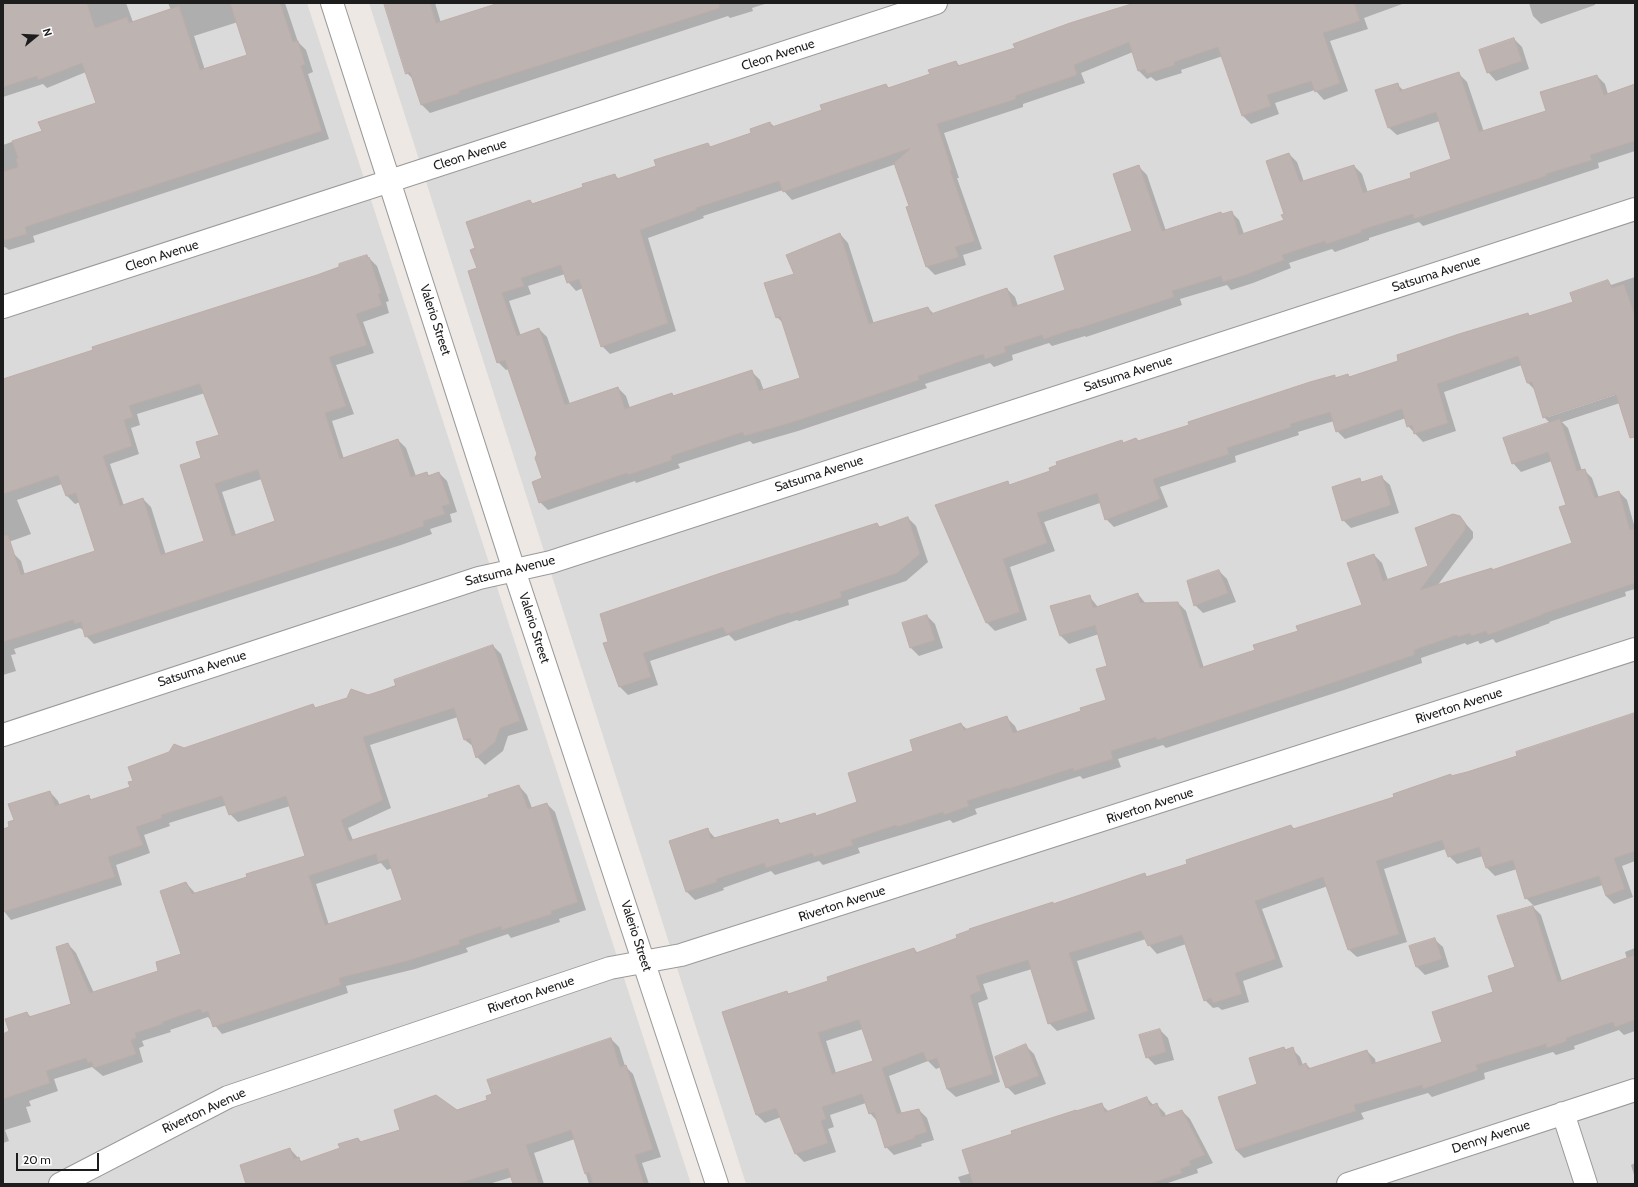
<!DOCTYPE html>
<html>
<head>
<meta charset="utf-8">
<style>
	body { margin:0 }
	#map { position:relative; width:1638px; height:1187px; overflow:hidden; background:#ede8e4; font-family:Cabin,sans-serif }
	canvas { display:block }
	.frame { position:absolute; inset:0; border:4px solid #1d1d1d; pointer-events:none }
	.north { position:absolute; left:16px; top:16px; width:40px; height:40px; -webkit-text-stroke:3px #fff; paint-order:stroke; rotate:72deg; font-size:11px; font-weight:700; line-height:16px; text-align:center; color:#1d1d1d }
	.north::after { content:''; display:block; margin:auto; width:14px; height:18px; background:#1d1d1d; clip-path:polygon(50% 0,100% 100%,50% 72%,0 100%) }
	.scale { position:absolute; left:16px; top:1153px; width:83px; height:18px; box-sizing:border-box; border:2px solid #1d1d1d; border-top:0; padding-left:5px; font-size:12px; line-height:14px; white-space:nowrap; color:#1d1d1d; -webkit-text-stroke:3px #fff; paint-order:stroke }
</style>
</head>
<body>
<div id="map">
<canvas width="1638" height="1187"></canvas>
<div class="frame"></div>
<div class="north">N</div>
<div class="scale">20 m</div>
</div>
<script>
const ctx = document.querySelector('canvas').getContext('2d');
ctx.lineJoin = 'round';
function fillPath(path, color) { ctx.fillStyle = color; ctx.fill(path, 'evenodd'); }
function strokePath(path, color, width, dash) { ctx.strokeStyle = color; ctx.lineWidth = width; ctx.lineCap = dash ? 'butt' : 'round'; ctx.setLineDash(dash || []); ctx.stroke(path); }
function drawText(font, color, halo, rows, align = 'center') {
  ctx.font = font + ' Cabin,sans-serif'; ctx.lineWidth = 3; ctx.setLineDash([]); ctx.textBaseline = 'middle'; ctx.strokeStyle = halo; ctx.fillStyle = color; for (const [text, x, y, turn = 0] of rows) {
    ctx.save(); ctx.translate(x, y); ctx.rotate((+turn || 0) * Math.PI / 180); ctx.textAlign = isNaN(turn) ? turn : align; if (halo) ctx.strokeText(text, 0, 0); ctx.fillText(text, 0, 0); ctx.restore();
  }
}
fillPath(new Path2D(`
	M3,3H307L691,1184H3Z
	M369,3H1635V1184H746Z`), '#dbdada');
fillPath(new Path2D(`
	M3,3H126L133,22L171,10L168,3H285L298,42L306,50L313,72L308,74L329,139L33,236L35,242L9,250L5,247H3V145L43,131L97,104L86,72L47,88L43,84L3,97ZM238,22L249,56L205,70L194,36Z
	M385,3H435L441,23L501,3H768L752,8L753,11L730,18L728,16L430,113L422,105L414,80L407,73Z
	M1136,3H1405L1364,18L1368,29L1330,41L1348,91L1324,100L1315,90L1275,103L1279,114L1251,124L1243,116L1223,56L1181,70L1182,73L1156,81L1151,77L1147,79L1139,71L1133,52L1081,73L1085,83L1023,104V107L944,133L959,178H957L982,249L963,255L966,265L935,275L927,267L910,207L896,164L792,200L783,190L703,216L704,218L648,238L676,331L610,354L602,346L583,288L576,291L568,282L565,274L528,286L531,294L509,301L521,336L539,329L547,337L570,404L618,388L626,396L630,408L672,394L674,397L752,372L760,380L764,391L801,379L784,324L777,317L795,275L840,234L848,243L874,324L928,308L934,314L1007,289L1015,297L1018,306L1066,291L1133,232L1139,167L1147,175L1166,231L1231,212L1239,220L1244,234L1285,221L1289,154L1297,162L1304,182L1354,166L1362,174L1368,193L1412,179L1453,160L1440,121L1397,135L1388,127L1397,84L1404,91L1459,74L1467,82L1484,132L1547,111L1597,76L1605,84L1608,94L1635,85V151L1598,163L1599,168L1423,226L1419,222L1369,238V240L1335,252L1332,249L1289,263L1291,268L1253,283L1231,290L1227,285L1180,299L1182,305L1086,337L1085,336L1052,346L1049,343L1012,355L1013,360L994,367L990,363L925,384L927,388L798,431L753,444L750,441L678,464L680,468L636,483L635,481L548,510L540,502L543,479L539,454L509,369L506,370L498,362L478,269L476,249L530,201L534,205L584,188L614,175L619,179L657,166L708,144L711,148L753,134L770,123L775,127L823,111L886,85L890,89L931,75L956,62L960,66L1016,48Z
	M1529,3H1595V5L1541,24L1533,16Z
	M1514,39L1522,47L1529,69L1496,81L1488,72Z
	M367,256L377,266L389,301L386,302L389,313L363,322L374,353L336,365L354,414L332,421L344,459L398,440L406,448L416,476L426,473L430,476L439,473L447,481L457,512L450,514L452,522L430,529L432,534L401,545L94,644L86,636L85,631L80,628L14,649L16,654L11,655L16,671L3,675V556L13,553L21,561L25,575L96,552L80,502L75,504L67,496L62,484L17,500L31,534L3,544V401ZM205,393L220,436L202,458L206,541L166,555L151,507L143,499L124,506L110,464L139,454L131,428L140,425L137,414ZM262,479L276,522L236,535L222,492Z
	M1635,277V435L1620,403L1562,422L1568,428L1582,471L1584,470L1592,478L1599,498L1619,492L1627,500L1635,528V589L1625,592L1626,596L1549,622L1550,623L1496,643L1493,639L1480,644L1478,641L1467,645L1465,643L1421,658L1422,663L1344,690L1166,748L1163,745L1118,759L1121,767L1083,779L1080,776L975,809L977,814L953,823L950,820L858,848L860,853L823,865L819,861L775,875L771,871L723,888L724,890L695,900L687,892L670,842L707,829L716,839L778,821L782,824L814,814L817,816L859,803L915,752L961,724L968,730L1007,718L1015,726L1018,733L1082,712L1107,701L1108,666L1099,634L1069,644L1061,636L1089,596L1098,607L1138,594L1146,604L1178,603L1186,611L1204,668L1256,651L1363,605L1374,555L1382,563L1388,580L1429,567L1460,517L1473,532V538L1437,586L1491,569L1493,571L1573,544L1567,505L1552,461L1521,472L1513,463L1550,423L1544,417L1536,391L1528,383L1522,365L1444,392L1456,431L1423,442L1408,426L1406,418L1345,439L1337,431L1334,421L1298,432L1299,435L1235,456L1236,462L1160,487L1168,507L1114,527L1106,519L1100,503L1044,522L1055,551L1010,567L1027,620L995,631L987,623L1008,483L1010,485L1051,472L1121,441L1124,443L1136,439L1139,442L1334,376L1337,379L1348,376L1350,377L1399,361L1527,314L1530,317L1574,303L1608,282L1611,285ZM1621,391V393L1548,417V415Z
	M1381,477L1390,485L1399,513L1351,528L1343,520L1359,479L1363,483Z
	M908,518L916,526L928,562L906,581L848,600L849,605L799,621L797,620L735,641L729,635L650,661L658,685L628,695L620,687L605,644L877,524L880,527Z
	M1219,571L1227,579L1236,602L1203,613L1195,605Z
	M927,616L935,624L943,648L919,656L911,648Z
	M493,646L501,654L528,730L508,736L503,751L485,765L477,757L474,747L465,740L458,717L370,745L391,808L348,828L353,840L490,798L519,786L527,795L532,808L547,804L555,812L586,910L559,919L560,922L511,938L508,934L466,948L468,952L415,969L346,986L348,993L222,1034L208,1017L170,1030L171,1032L142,1041L144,1046L139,1048L143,1062L103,1076L92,1067L54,1079L58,1091L29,1101L31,1106L26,1107L31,1122L5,1130L9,1141L3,1143V1035L11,1032L27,1013L31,1017L72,1004L68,944L76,953L94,993L160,971L182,954L186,883L196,894L306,857L290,806L238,822L230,814L227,805L169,823L170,826L144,835L150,853L116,865L122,885L11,920L3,910V829L10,827L50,792L58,801L60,806L88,796L92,800L131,788L134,781L184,749L313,705L316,709L368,696ZM381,863L387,870L392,868L403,901L329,925L316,884Z
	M1635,714V861L1622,866L1633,897L1614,904L1606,896L1603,885L1534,906L1526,898L1517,869L1495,876L1487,868L1483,856L1457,864L1449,856L1446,849L1384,869L1407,942L1357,957L1348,949L1328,886L1262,909L1283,967L1243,981L1249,1002L1222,1010L1218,1007L1213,1008L1205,1000L1186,944L1157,954L1149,945L1146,939L1077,961L1095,1019L1057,1031L1049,1023L1032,969L983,984L988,999L978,1003L1000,1082L956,1097L947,1089L941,1067L936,1069L928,1061L889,1076L902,1114L919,1110L927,1118L934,1140L921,1144L922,1146L894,1155L886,1147L877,1121L870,1113L866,1103L830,1115L834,1127L828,1129L836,1152L804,1162L796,1154L781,1117L765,1123L757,1115L723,1012L787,992L790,995L830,982L914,949L918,953L1145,874L1148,878L1188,865L1291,826L1295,829L1395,797L1450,775L1452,777L1519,756ZM863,1029L874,1061L836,1073L826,1041Z
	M1533,907L1541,915L1562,981L1627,959L1625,952L1635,948V1031L1624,1035L1619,1030L1574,1046L1575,1049L1556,1055L1553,1052L1484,1073L1485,1079L1432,1097L1428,1093L1361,1113L1364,1119L1244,1158L1236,1150L1259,1085L1284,1048L1287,1050L1292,1049L1300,1057L1303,1065L1306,1064L1311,1069L1367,1051L1375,1059L1376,1064L1443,1042L1494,993L1516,968Z
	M1434,939L1443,947L1449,967L1425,975L1417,967L1411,947Z
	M1160,1030L1168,1038L1174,1060L1155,1065L1147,1057Z
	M611,1039L619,1047L625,1066L633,1074L661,1157L642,1163L649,1184H589L575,1139L534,1153L544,1184H514L512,1177L489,1184H247L290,1149L302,1162L341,1149L358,1139L362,1142L488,1101Z
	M1026,1046L1034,1054L1046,1084L1015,1095L1007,1087Z
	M1147,1098L1154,1106L1157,1105L1165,1113L1166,1117L1182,1111L1190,1119L1213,1163L1197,1169L1198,1173L1165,1184H961L958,1177L971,1173L1076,1112L1101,1104L1109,1112Z
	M1635,1163V1178L1631,1165Z`), '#0003');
const building = new Path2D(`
	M3,3H87L95,28L127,17L129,23L179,6L200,70L247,55L230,3H280L293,42L298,41L305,64L301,66L322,131L25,227L27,234L3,241V172L18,167L16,159L18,158L12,141L42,131L38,122L96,103L82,63L38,80L37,76L3,87Z
	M384,3H430L436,23L499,3H719L720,8L459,91L460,93L421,105L410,72L406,74Z
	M1135,3H1354L1360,21L1323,33L1340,83L1315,92L1311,81L1267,95L1271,106L1242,116L1218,47L1174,62L1175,65L1147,74L1145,69L1138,71L1129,42L1074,65L1077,75L1015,96L1016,99L937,124L952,170H950L975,241L955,247L959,257L926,267L906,207L909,206L894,163L911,148L783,192L779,181L696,208V210L640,230L668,323L601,347L579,279L567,283L561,265L521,278L524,286L502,293L517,336L539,328L565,405L618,387L625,409L672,393L673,396L752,370L759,391L800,378L780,316L776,318L764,283L794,274L786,255L840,233L869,324L928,307L931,314L1007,288L1013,307L1065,290L1054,256L1132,231L1113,174L1139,165L1162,231L1221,212L1222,214L1232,211L1239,235L1284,220L1281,215L1284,214L1266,161L1289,153L1300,182L1354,165L1363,193L1411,178L1410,173L1451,159L1436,112L1388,128L1375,90L1398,83L1400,91L1459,72L1479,132L1546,111L1540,92L1597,75L1604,95L1635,84V141L1590,155L1592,160L1546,174V176L1414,219L1413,214L1361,230L1362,232L1326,244L1325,241L1282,255L1284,260L1245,275L1223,282L1221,276L1172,291L1174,297L1077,329V328L1044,339L1042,335L1004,347L1006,352L985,359L983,354L918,376L919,380L790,423L744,436L743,432L671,456L672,460L628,475L627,473L539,503L532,482L542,478L535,458L537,454L505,360L497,363L468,271L477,268L470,250L475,248L466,222L530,200L532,204L583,187L582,184L615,174L617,179L656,166L654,160L708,143L710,147L751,133L750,129L770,122L772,127L822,110L820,105L886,84L888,88L930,74L928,70L956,61L958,66L1015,48L1013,44L1070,23Z
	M1514,38L1522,61L1487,73L1479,50Z
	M367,255L368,258L369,257L381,293L378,294L382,305L356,314L367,345L329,357L346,406L325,413L340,459L398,439L411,477L427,472L428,476L439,472L450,504L442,506L445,514L423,521L424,526L393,537L85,637L81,622L75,624L73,620L3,642V536L8,535L21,575L95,551L76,493L66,496L58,475L3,494V379L93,350L92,347L317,275L339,267V264ZM200,384L219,435L196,442L201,458L180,465L204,541L161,555L143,498L120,506L103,456L132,446L124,420L133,417L129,406ZM258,470L275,521L232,536L215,484Z
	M1608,280L1612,288L1624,284L1635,316V437L1630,438L1616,394L1543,418L1532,382L1527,383L1518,356L1437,384L1448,423L1414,434L1412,425L1407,427L1402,409L1336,432L1330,412L1290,424L1291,427L1227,448L1229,454L1153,479L1160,499L1105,520L1097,493L1037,513L1047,543L1003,559L1020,612L986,623L935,505L1008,481L1009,485L1050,471L1049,468L1057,465L1056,462L1122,440L1123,443L1136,438L1138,441L1189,425L1188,422L1310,382L1335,375V378L1348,374L1349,377L1398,361L1397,355L1459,334L1528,313L1529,316L1573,302L1570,293Z
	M1560,419L1577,471L1585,469L1595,498L1619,491L1630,530L1635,528V583L1542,614V615L1488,635L1486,631L1471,636L1470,633L1458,637L1457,635L1414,650V655L1335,682L1157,740L1156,737L1111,751L1113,759L1074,771L1073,768L1008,789L1007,788L967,801L969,806L944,815L943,812L897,827L896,825L851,840L853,845L814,857L812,853L766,868L764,863L716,879L717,882L686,892L669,841L708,828L711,839L778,819L779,824L815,813L816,816L857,802L848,773L913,751L910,740L961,723L964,730L1007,716L1013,733L1081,711L1080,708L1106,700L1096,669L1107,666L1095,625L1060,636L1050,606L1090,595L1093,608L1138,593L1140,603L1178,602L1200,668L1255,650L1253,645L1298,631L1296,626L1362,605L1347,563L1374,554L1383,581L1428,566L1415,528L1453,514L1460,516L1465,523V530L1420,590L1492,568V570L1572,543L1559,507L1566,505L1548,452L1512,464L1503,438Z
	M1382,476L1391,505L1342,521L1332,487L1360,478L1361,482Z
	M908,517L920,554L897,573L840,592L842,597L790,614L789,612L726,634L723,627L643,653L651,677L619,687L603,643L608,642L600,614L721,573L877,523L879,527Z
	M1219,570L1228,593L1194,606L1187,581Z
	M927,615L935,640L910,648L902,623Z
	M493,645L520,721L500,728L495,742L476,758L470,738L464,740L454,708L363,737L383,800L341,820L349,841L489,797L488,795L519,785L528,809L547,803L578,902L551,911L552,914L502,930L501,926L459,940L460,944L407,961L339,978L341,985L213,1027L208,1011L202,1013L200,1009L162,1022L163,1024L135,1033L136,1038L131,1040L136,1054L94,1068L92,1062L88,1063L86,1058L46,1071L50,1083L3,1099V1034L9,1031L5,1019L27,1012L29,1017L71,1004L56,947L68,943L90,993L158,971L156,962L181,954L160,891L186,882L192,894L247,877L246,874L305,856L286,796L229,815L222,796L161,815L162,818L136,827L143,845L108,857L115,877L3,912V829L9,827L8,822L14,820L8,804L50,791L55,806L89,795L90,800L130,787L128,782L133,781L128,767L169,752L174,744L184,748L313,704L315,708L347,698L351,689L368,695L396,686L394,680ZM376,854L378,862L388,859L402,900L325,925L309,876Z
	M1635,713V851L1614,858L1625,889L1606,896L1599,876L1525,899L1513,860L1486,868L1479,847L1448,857L1442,840L1376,861L1399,934L1348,950L1323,877L1255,901L1276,959L1235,973L1242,994L1213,1003L1211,998L1204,1001L1182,935L1148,946L1141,931L1069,953L1088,1011L1048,1024L1028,960L976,976L981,991L970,995L993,1074L947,1089L937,1058L927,1061L923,1052L882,1068L897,1114L919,1109L927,1132L914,1136L915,1138L885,1148L874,1112L869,1114L862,1094L822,1107L826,1119L821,1121L828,1143L795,1154L776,1108L756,1115L722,1012L787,991L788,994L828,981L827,977L914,948L916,953L957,938L956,935L970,930L969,929L1053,902V904L1145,873L1146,877L1187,864L1186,860L1291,825L1293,829L1394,797L1393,794L1451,774V776L1467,772L1517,756L1516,752ZM859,1020L873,1061L832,1074L818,1033Z
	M1533,906L1558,982L1635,955V1020L1615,1027L1613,1022L1566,1038L1567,1041L1547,1048L1546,1044L1476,1065L1478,1070L1423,1089L1422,1085L1354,1105L1356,1111L1236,1150L1218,1097L1257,1084L1249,1058L1284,1047L1285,1050L1293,1047L1299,1066L1306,1063L1308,1069L1367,1050L1372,1064L1442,1042L1432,1012L1493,992L1488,976L1515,967L1497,916Z
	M1435,938L1442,959L1416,967L1409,946Z
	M1160,1029L1166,1052L1146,1058L1139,1035Z
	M611,1038L620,1067L626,1065L653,1149L635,1155L644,1184H593L589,1172L585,1174L571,1130L526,1145L539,1184H513L508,1168L457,1184H246L240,1165L290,1148L294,1159L299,1157L300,1162L340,1148L338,1144L358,1138L360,1142L400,1130L394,1110L436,1095L457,1110L487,1100L486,1096L492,1094L487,1080Z
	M1026,1044L1039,1076L1006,1088L995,1057Z
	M1147,1097L1150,1106L1157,1103L1162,1117L1182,1110L1205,1155L1189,1161L1191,1165L1180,1169L1182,1173L1149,1184H973L962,1150L1012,1134L1011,1131L1076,1110V1111L1102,1103L1105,1112Z`);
fillPath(building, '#bdb3b1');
strokePath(building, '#beada8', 1);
const street = new Path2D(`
	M332,3L514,570L717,1184
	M3,307L936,3
	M3,735L479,578L551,562L1635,209
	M1563,1113L1586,1184
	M60,1184L228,1097L610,968L681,955L1635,649
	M1348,1184L1635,1090`);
strokePath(street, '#9a9a9a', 24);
strokePath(street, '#fff', 22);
drawText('13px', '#1d1d1d', '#fff', [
	["Cleon Avenue",778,55,-18],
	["Cleon Avenue",470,155,-18],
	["Cleon Avenue",162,256,-18],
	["Satsuma Avenue",1436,274,-18],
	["Valerio Street",435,320,72],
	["Satsuma Avenue",1128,374,-18],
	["Satsuma Avenue",819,474,-18],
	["Satsuma Avenue",510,571,-14],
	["Valerio Street",534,628,72],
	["Satsuma Avenue",202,669,-18],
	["Riverton Avenue",1459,706,-18],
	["Riverton Avenue",1150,806,-18],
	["Riverton Avenue",842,904,-18],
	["Valerio Street",636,936,72],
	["Riverton Avenue",531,995,-19],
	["Riverton Avenue",204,1111,-25],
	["Denny Avenue",1491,1137,-18]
]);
</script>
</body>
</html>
